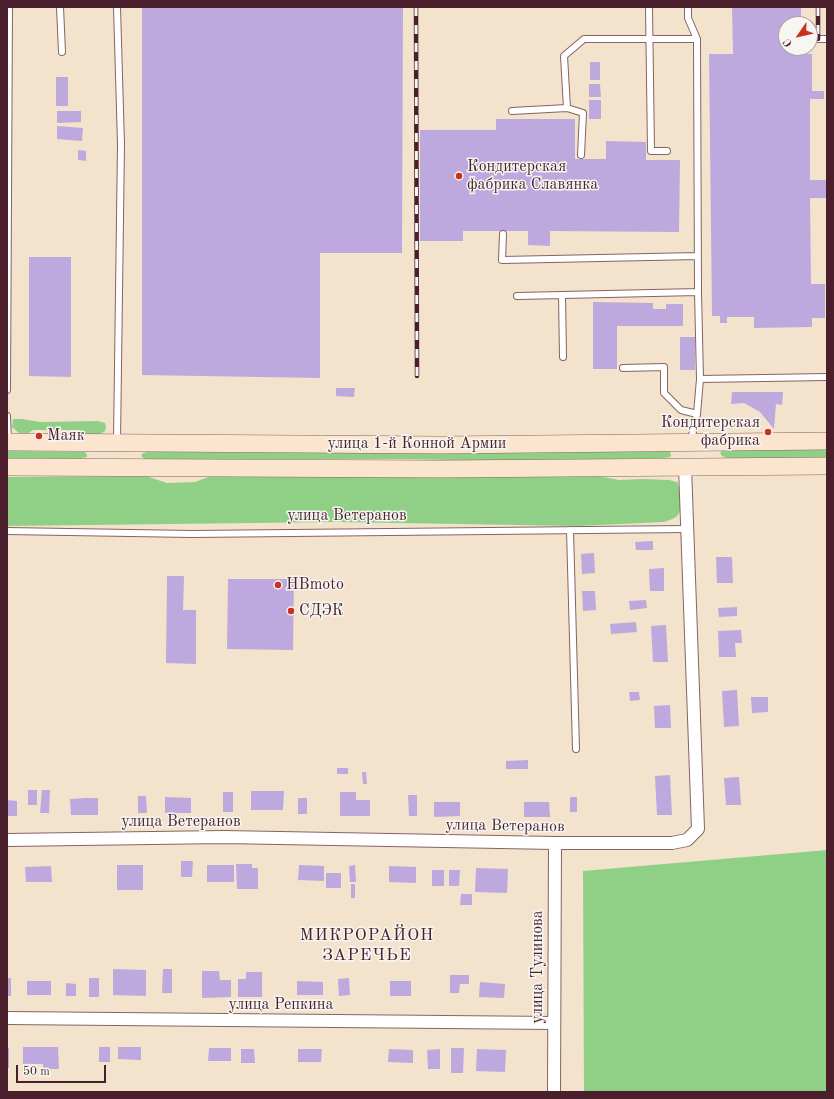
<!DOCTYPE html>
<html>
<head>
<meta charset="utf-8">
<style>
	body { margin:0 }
	#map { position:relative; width:834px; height:1099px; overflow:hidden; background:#f3e3cc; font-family:"Old Standard TT",serif }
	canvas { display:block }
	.frame { position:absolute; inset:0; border:8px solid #4a1f2b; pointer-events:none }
	.north { position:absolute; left:778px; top:16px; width:40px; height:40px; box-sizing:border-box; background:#f6f6f2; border:1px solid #b1a0a2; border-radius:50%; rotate:236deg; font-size:11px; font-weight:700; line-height:16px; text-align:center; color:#4a1f2b }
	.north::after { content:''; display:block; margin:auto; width:14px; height:18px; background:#c8321e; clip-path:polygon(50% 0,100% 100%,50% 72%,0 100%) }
	.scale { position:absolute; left:16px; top:1065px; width:90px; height:18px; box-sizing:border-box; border:2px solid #4a1f2b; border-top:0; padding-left:5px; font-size:12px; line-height:14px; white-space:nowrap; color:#4a1f2b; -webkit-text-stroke:3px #f6f6f2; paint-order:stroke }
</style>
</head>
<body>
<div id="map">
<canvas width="834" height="1099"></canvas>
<div class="frame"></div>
<div class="north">С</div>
<div class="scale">50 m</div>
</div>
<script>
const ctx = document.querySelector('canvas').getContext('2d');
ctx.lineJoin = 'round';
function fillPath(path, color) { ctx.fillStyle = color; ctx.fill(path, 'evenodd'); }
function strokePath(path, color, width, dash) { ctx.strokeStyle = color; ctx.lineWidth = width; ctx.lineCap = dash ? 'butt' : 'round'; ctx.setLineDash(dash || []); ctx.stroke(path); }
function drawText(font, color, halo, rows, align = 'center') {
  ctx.font = font + ' "Old Standard TT",serif'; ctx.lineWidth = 3; ctx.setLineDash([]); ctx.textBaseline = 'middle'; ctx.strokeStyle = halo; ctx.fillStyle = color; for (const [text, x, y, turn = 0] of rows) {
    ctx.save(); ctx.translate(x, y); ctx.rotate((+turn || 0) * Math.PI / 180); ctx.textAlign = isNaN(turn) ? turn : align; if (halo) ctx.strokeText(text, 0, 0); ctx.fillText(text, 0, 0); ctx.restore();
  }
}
fillPath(new Path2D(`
	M13,419H22L40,422L98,421L105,423L106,427L105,431L100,434L88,436L79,430H33L27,434L19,433L12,427Z
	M667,450L670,451L671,455L670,457L664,458L489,461L401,459H145L141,456L143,453L147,452C321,452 494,454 667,450Z
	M723,450H827V458H727L722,456L720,453Z
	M7,451L85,452L87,455V457L78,459L7,458Z
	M354,475L562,477L593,475L619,480L642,479L669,480L677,482C681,491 685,509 676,517C673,519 667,521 664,522L578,526L336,522L7,526V477L146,476L167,483L195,482L211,476Z
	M827,850V1092H584L583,871Z`), '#90d086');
fillPath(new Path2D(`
	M142,7H403L402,253H320V378L142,375Z
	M732,7H801V24H786V48H801L802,54H812V91H824V99H810V180H827V198H810L811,284H825V318H812V327L754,328V317H727V323H720V316H712L709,54H733Z
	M590,62H600V80H590Z
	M56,77H68V106H56Z
	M589,84H600L601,97H589Z
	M589,100H601V119H589Z
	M57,111H81V122L57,123Z
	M496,119H575V159H606V141L646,142V160H680L679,232L550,231V246L528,245V231H463V241H420V130H496Z
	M57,126L83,128L82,141L57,139Z
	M78,150L86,151V161L78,160Z
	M29,257H71V377L29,376Z
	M593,302L653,303V309H666V304H683V326H617V369H593Z
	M680,337H695V370H680Z
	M336,388H355L354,397L336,396Z
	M732,392H783L782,405L776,404L774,429L760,412L744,403L731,404Z
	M653,541V550H636L635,542Z
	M594,553L595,573L582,574L581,554Z
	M716,557H732L733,583H717Z
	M664,568V591H650L649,569Z
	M167,576H184L183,610H196V664L166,663Z
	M228,579H294L293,650L227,649Z
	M582,591H595L596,610L583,611Z
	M646,600L647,608L630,610L629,601Z
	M737,607V616L719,617L718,608Z
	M636,622L637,632L611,634L610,624Z
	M666,625L668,662H653L651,626Z
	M741,630L742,643H735L736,657H719L718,631Z
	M737,690L739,726L724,727L722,691Z
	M629,692H639L640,700L630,701Z
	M751,697H768V712L752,713Z
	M670,705L671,728H655L654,706Z
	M528,760V769H506V761Z
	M337,768H348V774H337Z
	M362,772H366L367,784H363Z
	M670,775L672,815H657L655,776Z
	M739,777L741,805H726L724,778Z
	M28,790H37V805H28Z
	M42,790H50L49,813H40Z
	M251,791H284L283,810H251Z
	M223,792H233V812H223Z
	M340,792H356V800H370V816H340Z
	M408,795H417V816H409Z
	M138,796H146L147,813H138Z
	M165,797L191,798V813H165Z
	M570,797H577V812H570Z
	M85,798H98V815H71L70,799Z
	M298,798H307V814H298Z
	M7,800L17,801V816H7Z
	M434,802H460V816L434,817Z
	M524,802H549L550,817H524Z
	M181,861H193L192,877H181Z
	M236,864H252V868H258V889H237Z
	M117,865H143V890H117Z
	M207,865H234V882H207Z
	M299,865L324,866V881L298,880Z
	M355,865L356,882H350L349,866Z
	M51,866L52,882H26L25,867Z
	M389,866L416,867V883L389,882Z
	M476,868L508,869L507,893L475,892Z
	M432,870H444V886H432Z
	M449,870H460L459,886H449Z
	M326,873H341V888H326Z
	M351,884H355V898H351Z
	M461,894H472V905H460Z
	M113,969L146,970V996L113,995Z
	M163,969H172V993H162Z
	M202,971H219L220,980H231V997L202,998Z
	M246,972H262V997H238V979H246Z
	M450,975H469V984H460L459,993H450Z
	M7,978H11V996H7Z
	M89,978H99V997H89Z
	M349,978L350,995L339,996L338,979Z
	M27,981H51V995H27Z
	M297,981L323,982V995H297Z
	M390,981H411V996H390Z
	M480,982L505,984L504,998L479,997Z
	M66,983L76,984V996H66Z
	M23,1047H58L59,1069H43V1064H23Z
	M99,1047H110V1062H99Z
	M118,1047H141V1060L118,1059Z
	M7,1048H9V1068H7Z
	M209,1048H231V1061H208Z
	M451,1048H464L463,1073H451Z
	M241,1049H254L255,1063H241Z
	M298,1049H322L321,1062H298Z
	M389,1049L413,1050V1063L388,1062Z
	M440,1049V1069H428L427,1050Z
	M477,1049L506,1050L505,1072L476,1071Z`), '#bda9de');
const lane = new Path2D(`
	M60,7L62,52
	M649,7L651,151H667
	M688,7V18L697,39L698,292L700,379L697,414L691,440
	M818,39H827
	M512,111L567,108
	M581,155L583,113L567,108L564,56L584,39H697
	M503,234L502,260L698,256
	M562,295L563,357
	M517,296L698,292
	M623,368L664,367V393L681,410L697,414
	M700,379L827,377
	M7,390L9,7
	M7,416L8,441
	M117,441L121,144L117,7
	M570,530L576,749
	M7,531L192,534L687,529`);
const street = new Path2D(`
	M7,840L224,837L555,843H672L687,840L698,829L685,467
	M7,1018L554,1023
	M554,1092L555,843`);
const secondary = new Path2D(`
	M7,442L442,445L827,441
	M7,467L442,469L827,466`);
strokePath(lane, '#856463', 8);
strokePath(street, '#856463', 14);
strokePath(secondary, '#856463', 18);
strokePath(lane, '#fff', 6);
strokePath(street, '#fff', 12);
strokePath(secondary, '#fce5cf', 17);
const rail = new Path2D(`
	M416,7L417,376
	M818,7V39`);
strokePath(rail, '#4a1f2b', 4.5);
strokePath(rail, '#f6f6f2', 3, [9]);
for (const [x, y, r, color] of [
	[459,176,4,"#c8321e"],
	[768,432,4,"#c8321e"],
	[39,436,4,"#c8321e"],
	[278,585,4,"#c8321e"],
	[291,611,4,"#c8321e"]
]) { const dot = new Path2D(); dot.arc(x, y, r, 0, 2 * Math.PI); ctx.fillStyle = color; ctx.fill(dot); strokePath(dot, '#f6f6f2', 1.5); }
drawText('16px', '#4a1f2b', '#f6f6f2', [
	["Кондитерская",467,167],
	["фабрика Славянка",467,185],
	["Кондитерская",760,423,"right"],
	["фабрика",760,441,"right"],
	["Маяк",47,436],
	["HBmoto",286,585],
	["СДЭК",299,611]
], 'left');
drawText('16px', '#4a1f2b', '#f6f6f2', [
	["улица 1-й Конной Армии",417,444],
	["улица Ветеранов",347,516],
	["улица Ветеранов",181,822],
	["улица Ветеранов",505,826,1],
	["улица Тулинова",538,967,-90],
	["улица Репкина",281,1005]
]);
ctx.letterSpacing = '1px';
drawText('17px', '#4a1f2b', '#f6f6f2', [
	["МИКРОРАЙОН",367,936],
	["ЗАРЕЧЬЕ",367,956]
]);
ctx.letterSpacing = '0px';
</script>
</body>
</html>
